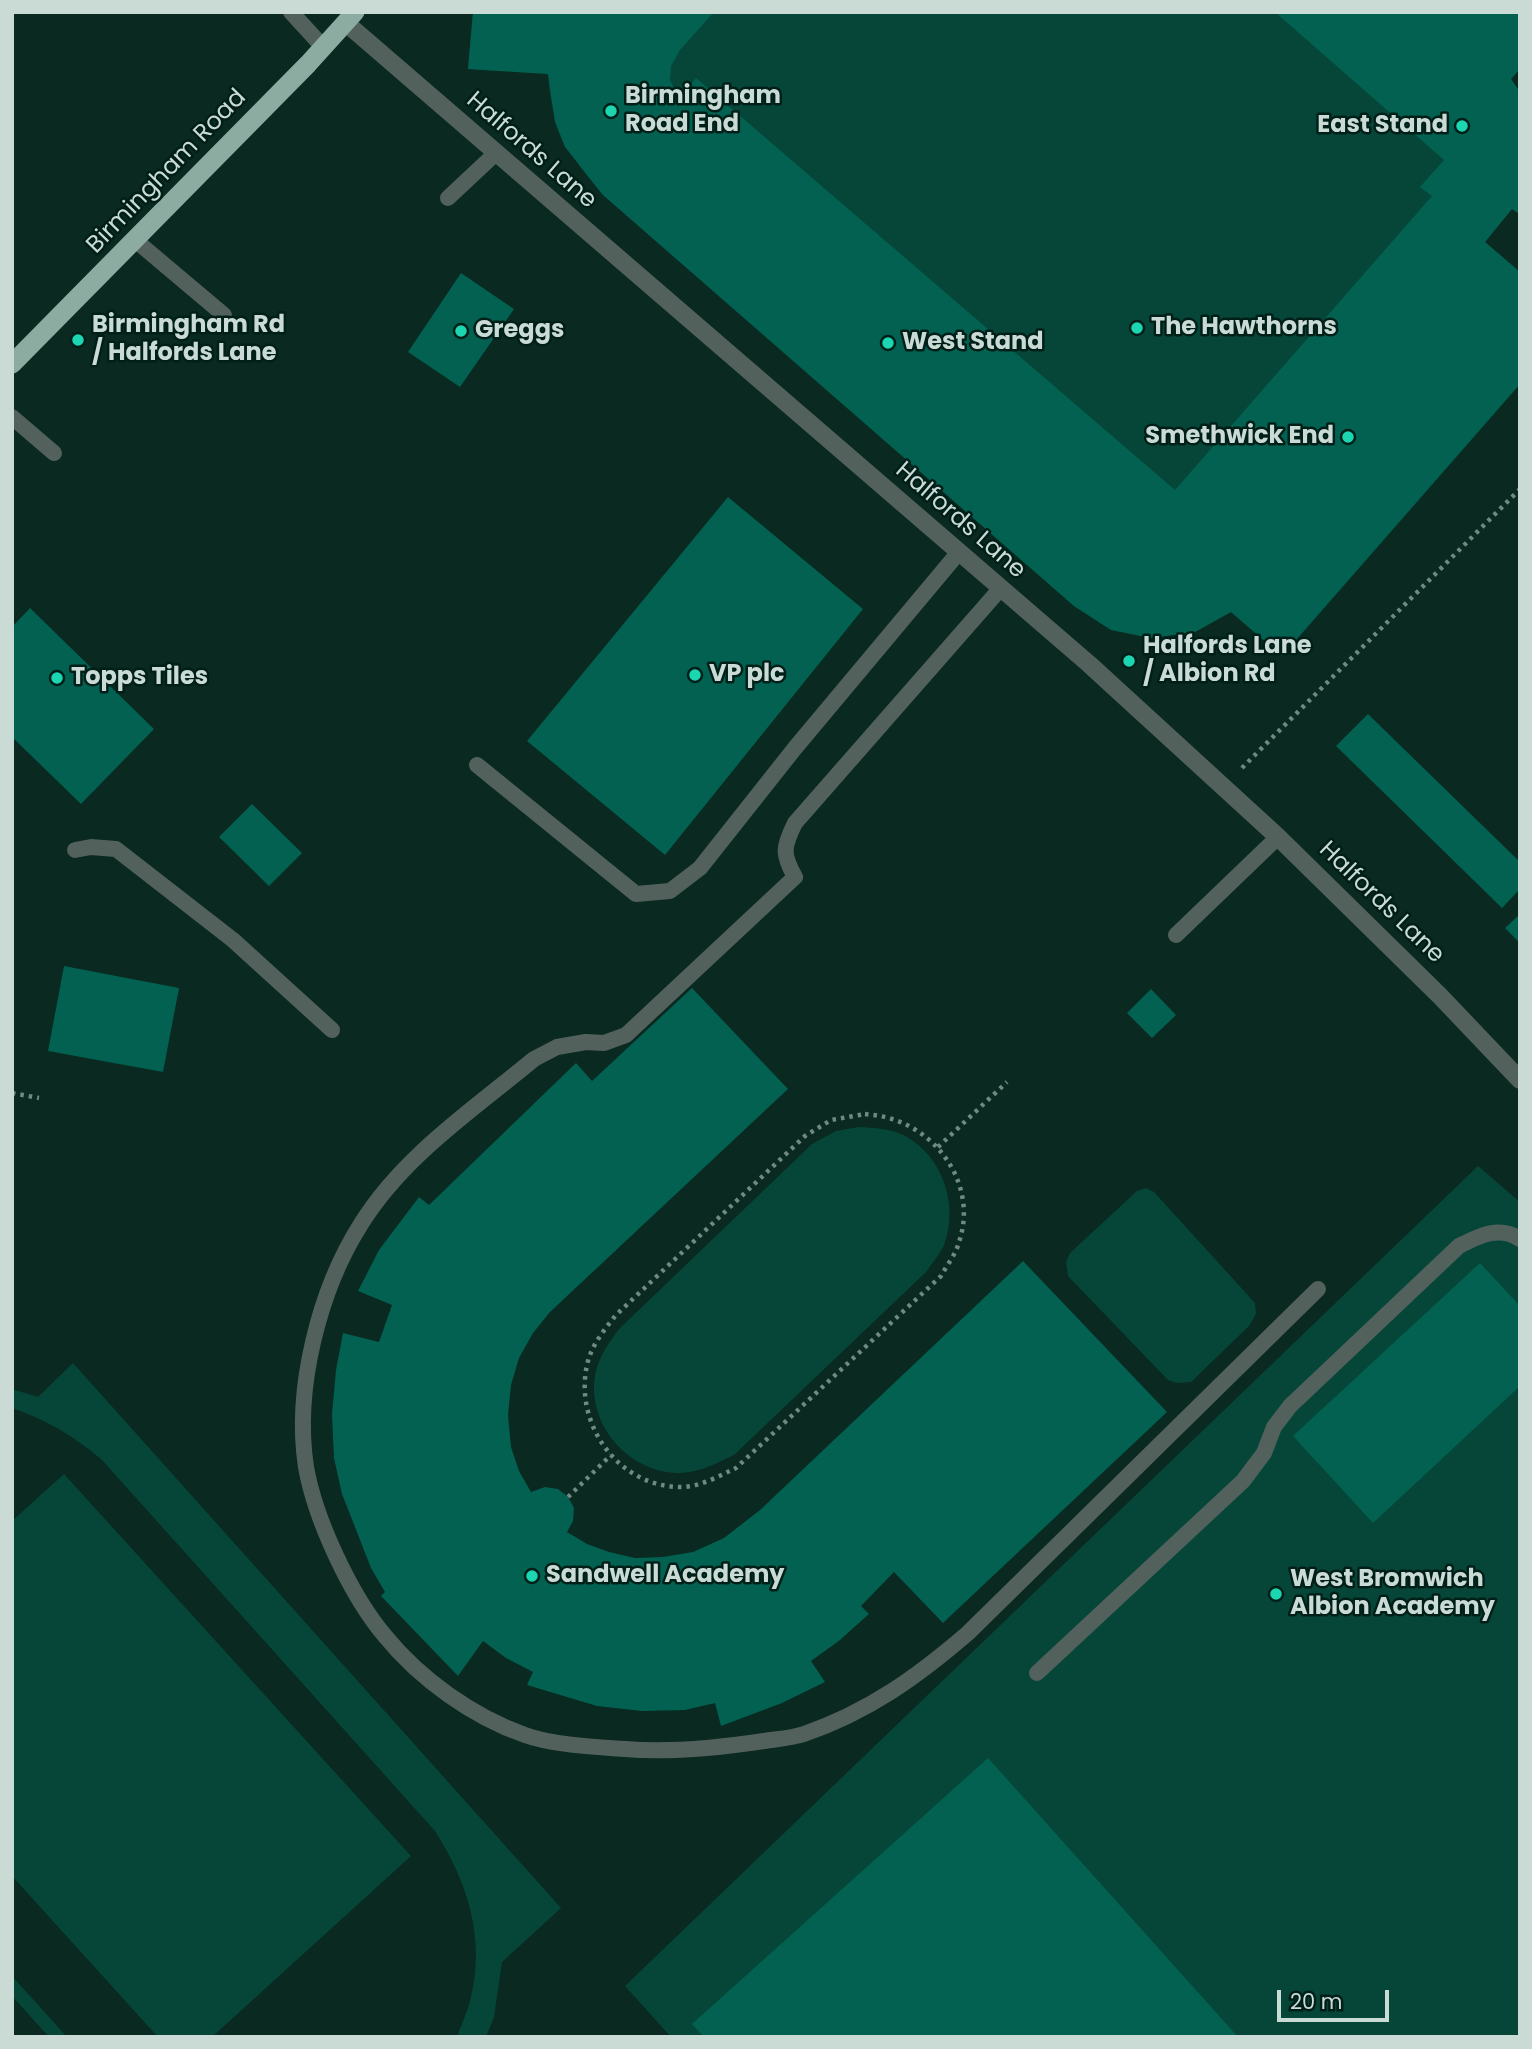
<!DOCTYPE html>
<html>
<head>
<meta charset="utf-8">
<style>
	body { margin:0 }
	#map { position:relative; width:1532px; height:2049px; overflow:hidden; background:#092921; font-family:Poppins,sans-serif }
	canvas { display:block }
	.frame { position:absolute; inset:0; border:14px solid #cadbd6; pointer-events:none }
	.scale { position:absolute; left:1277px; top:1990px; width:112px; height:32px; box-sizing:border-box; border:4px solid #cadbd6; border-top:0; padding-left:9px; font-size:21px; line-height:24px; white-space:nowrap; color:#cadbd6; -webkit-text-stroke:5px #001f18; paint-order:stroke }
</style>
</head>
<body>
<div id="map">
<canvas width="1532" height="2049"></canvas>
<div class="frame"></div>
<div class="scale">20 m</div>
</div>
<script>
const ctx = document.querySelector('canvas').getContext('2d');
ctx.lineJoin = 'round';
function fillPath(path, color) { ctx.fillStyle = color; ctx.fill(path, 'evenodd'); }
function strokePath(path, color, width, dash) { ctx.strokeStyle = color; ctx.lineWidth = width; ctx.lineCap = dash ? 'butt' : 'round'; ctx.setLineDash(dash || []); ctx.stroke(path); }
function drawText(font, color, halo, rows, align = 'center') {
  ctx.font = font + ' Poppins,sans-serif'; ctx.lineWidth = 5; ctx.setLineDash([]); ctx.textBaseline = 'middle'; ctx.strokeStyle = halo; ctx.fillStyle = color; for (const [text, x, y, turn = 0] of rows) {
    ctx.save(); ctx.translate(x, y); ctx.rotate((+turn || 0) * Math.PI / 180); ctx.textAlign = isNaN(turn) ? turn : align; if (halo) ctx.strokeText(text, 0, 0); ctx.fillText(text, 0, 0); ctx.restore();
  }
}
fillPath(new Path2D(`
	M473,12H1520V69L1511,79L1520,92V214L1511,209L1485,242L1520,272V384L1282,656L1231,612L1195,632L1151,638L1111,630L1074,606L603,195C567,152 552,130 548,74L468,69Z
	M859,1127C873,1128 887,1128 901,1134C941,1152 960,1204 944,1245C940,1254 932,1263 926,1272L734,1455C717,1463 699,1473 679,1473C628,1473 584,1422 596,1371C600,1355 610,1341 619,1329L812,1144L836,1131Z
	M1478,1166L1520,1202V2037H671L625,1986Z
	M1146,1188L1154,1192L1255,1303L1256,1314L1249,1326L1191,1382L1177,1383L1168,1380L1068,1276L1066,1262L1070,1253L1137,1191Z
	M73,1363L561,1908L502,1962L494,2017L486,2037H457C461,2025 467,2013 470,2001C486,1939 468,1883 435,1831L102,1460C74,1436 47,1420 12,1408V1389L38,1397Z
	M64,1474L411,1856L212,2037H158L12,1876V1521Z
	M12,1976L67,2037H49L12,1996Z`), '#064639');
fillPath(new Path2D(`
	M473,12H714L680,50L671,66L670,80L679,100L696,78L1175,490L1432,196L1420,187L1444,160L1275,12H1520V69L1511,79L1520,92V214L1512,209L1485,242L1520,272V384L1282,656L1231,612L1195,632L1151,638L1111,630L1074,606L603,195L565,147L555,122L548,74L468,69Z
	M461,273L514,309L460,387L408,352Z
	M728,497L863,609L665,855L527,741Z
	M30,608L154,729L81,804L12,737V627Z
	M1368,714L1520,862V889L1502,908L1336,746Z
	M252,804L302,853L269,886L219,837Z
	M1520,914V943L1505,928Z
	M64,966L179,988L163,1072L48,1051Z
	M692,988L788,1089L550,1312L533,1333L519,1358L511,1385L508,1415L511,1447L519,1471L531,1492L545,1487L558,1489L568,1497L574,1508L573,1521L567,1532L587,1544L609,1552L635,1558L663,1557L693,1552L724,1538L760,1510L1023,1261L1167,1412L943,1623L894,1572L861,1606L869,1614L840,1640L811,1661L825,1682L782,1703L721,1726L715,1703L685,1710L642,1711L597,1706L527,1685L533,1672L506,1658L483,1641L458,1676L381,1596L385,1592L371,1568L342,1494L334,1458L332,1414L336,1370L343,1333L379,1342L392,1305L358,1291L379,1250L419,1197L429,1205L576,1063L592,1081Z
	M1151,989L1176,1015L1152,1038L1127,1013Z
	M1480,1263L1520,1306V1386L1373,1523L1293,1436Z
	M988,1758L1238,2037H704L692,2024Z`), '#026150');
strokePath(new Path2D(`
	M1242,768L1520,489
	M12,1093L39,1098
	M865,1114C874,1115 883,1116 892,1119C943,1135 977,1190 959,1242C956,1254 947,1265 941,1276L736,1468C719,1476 700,1487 681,1487C618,1487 574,1424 587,1365C591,1346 604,1330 616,1315L805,1136L831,1120Z
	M938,1147L1007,1082
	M568,1497L611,1455`), '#718983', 4.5, [3.5, 5]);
strokePath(new Path2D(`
	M291,12L323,47
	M448,198L496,153
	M135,240L224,315
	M12,417L54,453
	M1001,588L795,823C783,847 782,854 795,877L626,1035L604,1043L586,1042L557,1047L534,1059C474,1109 403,1156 361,1224C319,1290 294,1389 306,1467C315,1519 351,1596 385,1636C420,1679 473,1717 525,1735C552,1745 596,1747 625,1749C671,1753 718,1748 764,1741C777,1739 792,1738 804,1734C868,1712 917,1677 968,1633L1318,1289
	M477,765L636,894L670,891L700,868L795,748L959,552
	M75,850L91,847L116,849L233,940L332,1030
	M1176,935L1278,837
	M1037,1673L1243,1481L1264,1453L1274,1427L1290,1406L1459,1246C1479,1236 1499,1225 1520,1239`), '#53615d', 16);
strokePath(new Path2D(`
	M346,23L1089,664L1278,837L1440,996L1520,1080`), '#53615d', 18);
strokePath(new Path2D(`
	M12,364L308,64L355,12`), '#8caca2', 19);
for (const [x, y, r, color] of [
	[611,111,7,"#1cd5b1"],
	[1462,126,7,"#1cd5b1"],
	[1137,328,7,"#1cd5b1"],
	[461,331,7,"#1cd5b1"],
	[78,340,7,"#1cd5b1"],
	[888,343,7,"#1cd5b1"],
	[1348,437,7,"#1cd5b1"],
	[1129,661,7,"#1cd5b1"],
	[695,675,7,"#1cd5b1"],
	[57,678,7,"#1cd5b1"],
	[532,1576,7,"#1cd5b1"],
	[1276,1594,7,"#1cd5b1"]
]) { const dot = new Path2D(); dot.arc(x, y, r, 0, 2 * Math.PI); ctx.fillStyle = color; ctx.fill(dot); strokePath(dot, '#001f18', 2.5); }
drawText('bold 24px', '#cadbd6', '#001f18', [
	["Birmingham",625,97],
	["Road End",625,125],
	["East Stand",1448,126,"right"],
	["Birmingham Rd",92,326],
	["/ Halfords Lane",92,354],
	["The Hawthorns",1151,328],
	["Greggs",475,331],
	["West Stand",902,343],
	["Smethwick End",1334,437,"right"],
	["Halfords Lane",1143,647],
	["/ Albion Rd",1143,675],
	["VP plc",709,675],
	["Topps Tiles",71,678],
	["Sandwell Academy",546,1576],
	["West Bromwich",1290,1580],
	["Albion Academy",1290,1608]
], 'left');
drawText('24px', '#cadbd6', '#001f18', [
	["Halfords Lane",531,151,41],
	["Birmingham Road",167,172,-46],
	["Halfords Lane",960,521,41],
	["Halfords Lane",1381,903,44]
]);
</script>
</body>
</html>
